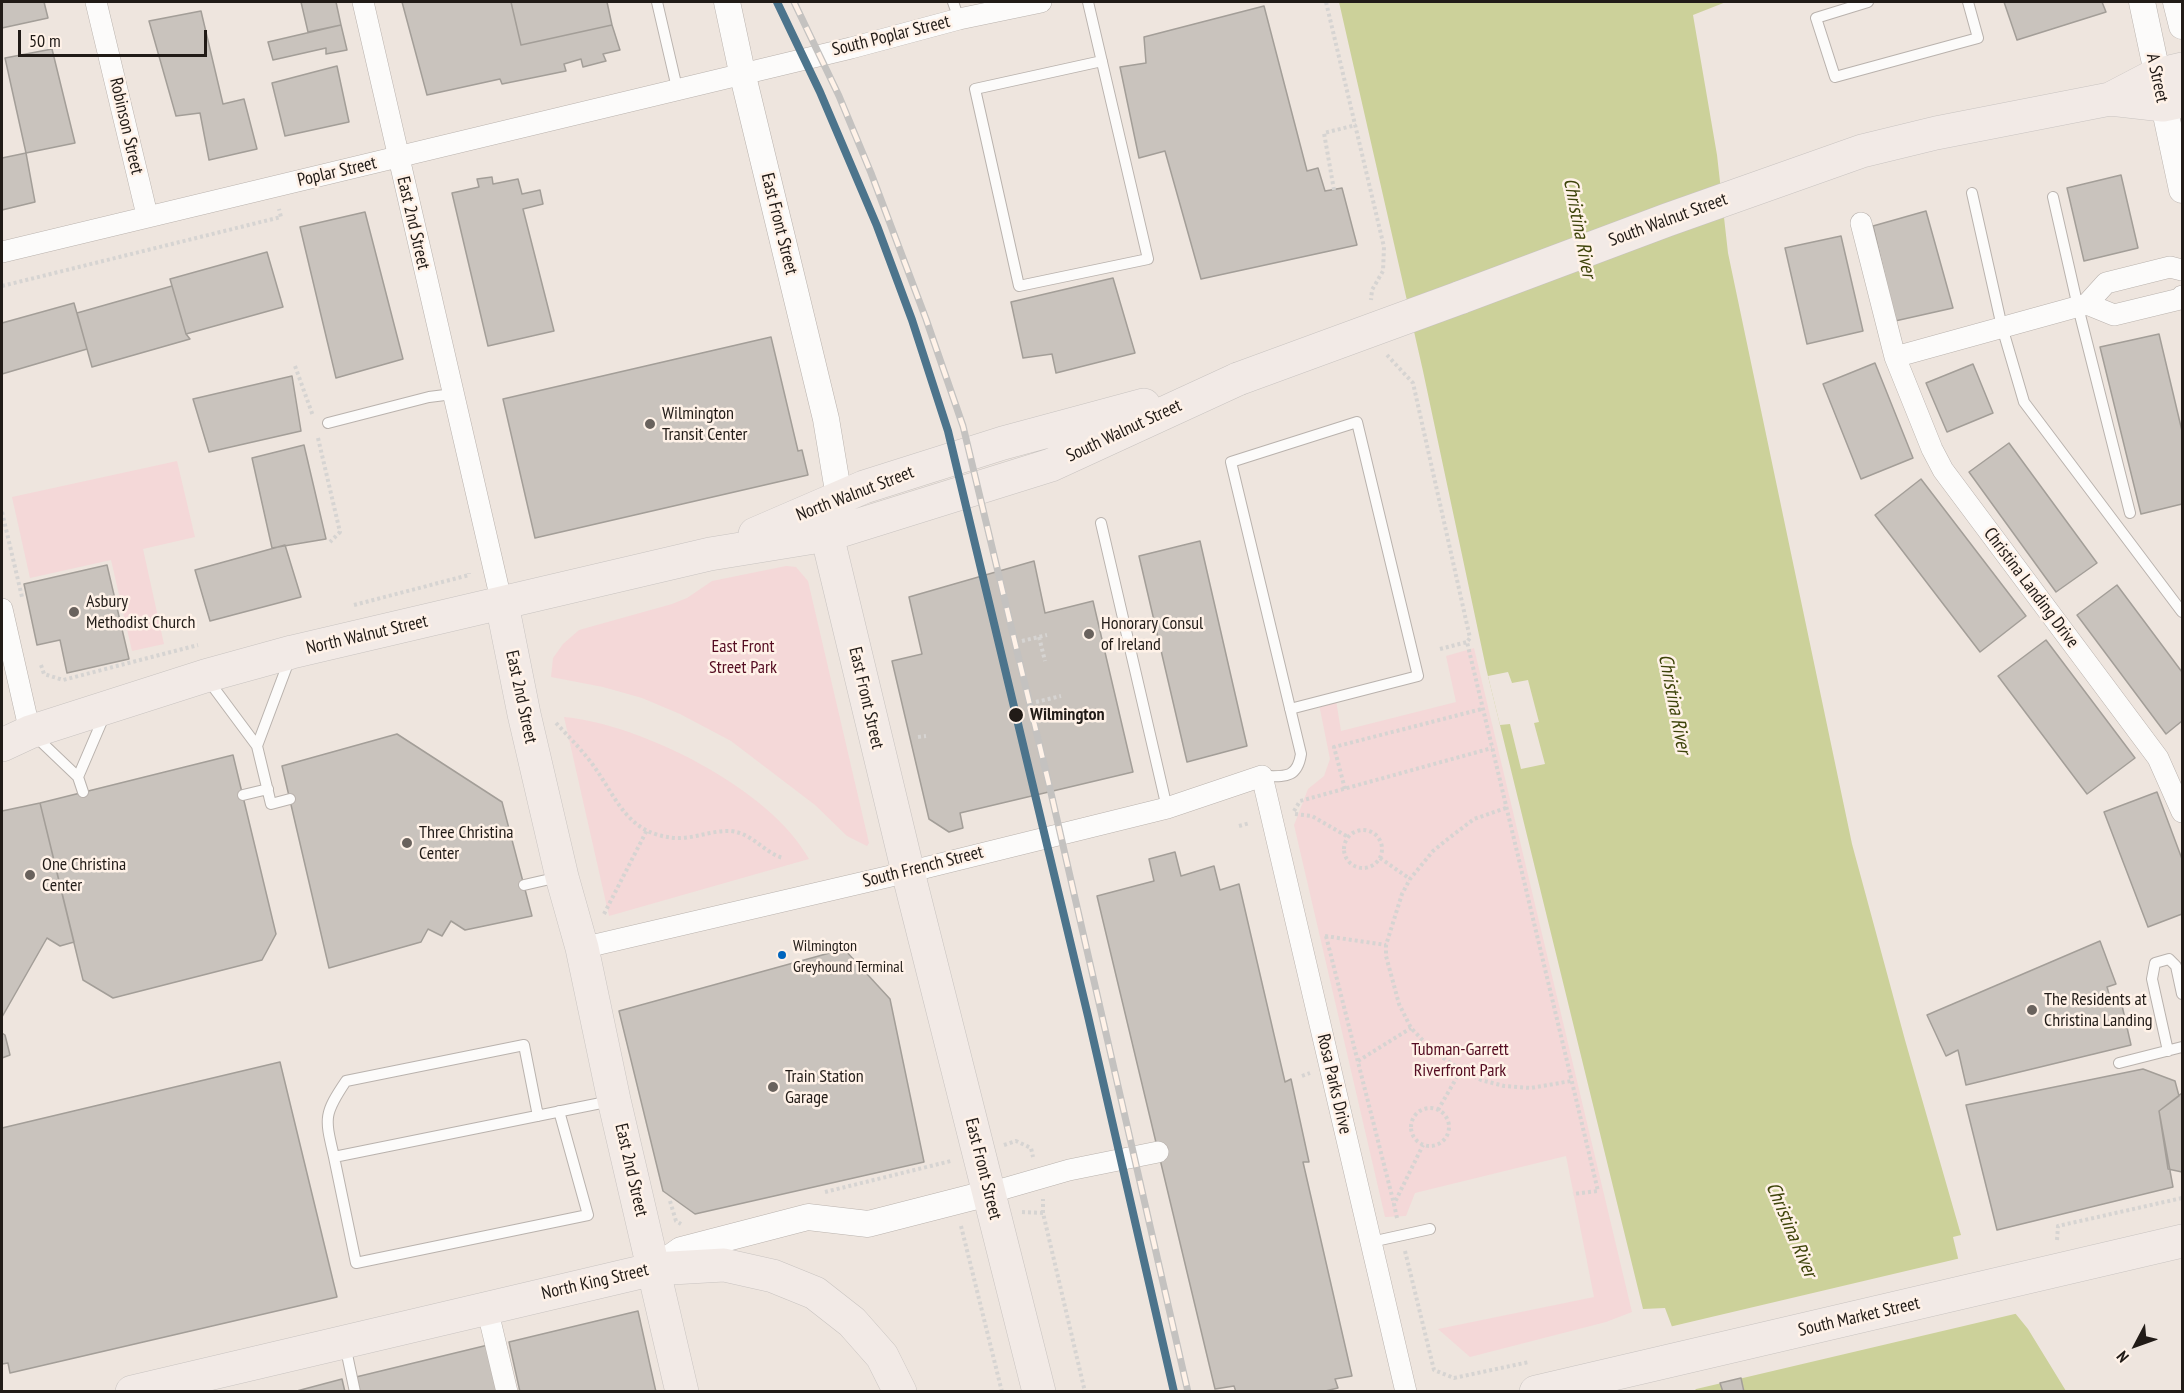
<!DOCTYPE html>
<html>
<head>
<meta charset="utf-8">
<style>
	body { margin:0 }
	#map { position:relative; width:2184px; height:1393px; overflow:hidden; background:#eee5de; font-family:"PT Sans Narrow",sans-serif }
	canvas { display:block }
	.frame { position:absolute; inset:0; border:3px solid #211b17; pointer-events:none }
	.north { position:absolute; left:2106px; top:1315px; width:60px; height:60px; -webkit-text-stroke:4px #fff2e8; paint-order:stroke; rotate:229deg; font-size:16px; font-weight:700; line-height:24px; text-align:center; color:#211b17 }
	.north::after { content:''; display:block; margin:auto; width:21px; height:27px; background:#211b17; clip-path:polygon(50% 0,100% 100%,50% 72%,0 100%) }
	.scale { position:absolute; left:18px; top:30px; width:189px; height:27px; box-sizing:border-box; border:3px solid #211b17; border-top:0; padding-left:8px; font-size:18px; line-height:21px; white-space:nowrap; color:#211b17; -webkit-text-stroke:4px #fff2e8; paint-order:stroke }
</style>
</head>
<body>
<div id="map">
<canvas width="2184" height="1393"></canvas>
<div class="frame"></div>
<div class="north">N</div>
<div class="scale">50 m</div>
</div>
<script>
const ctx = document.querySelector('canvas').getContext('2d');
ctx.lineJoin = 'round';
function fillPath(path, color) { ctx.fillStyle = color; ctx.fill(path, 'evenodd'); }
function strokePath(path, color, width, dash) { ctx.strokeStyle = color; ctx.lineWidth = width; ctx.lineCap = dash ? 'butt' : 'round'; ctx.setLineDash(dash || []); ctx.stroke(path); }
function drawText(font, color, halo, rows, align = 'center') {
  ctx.font = font + ' "PT Sans Narrow",sans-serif'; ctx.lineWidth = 5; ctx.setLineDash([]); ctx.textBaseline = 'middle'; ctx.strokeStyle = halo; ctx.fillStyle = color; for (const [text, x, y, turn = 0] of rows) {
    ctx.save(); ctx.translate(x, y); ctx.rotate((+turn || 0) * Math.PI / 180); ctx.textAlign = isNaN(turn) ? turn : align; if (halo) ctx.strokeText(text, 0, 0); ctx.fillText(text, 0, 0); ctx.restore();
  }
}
fillPath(new Path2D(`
	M177,461L195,537L143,549L164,644L132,651L111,560L30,578L12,497Z
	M786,566L796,567L808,581L869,843L867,846L847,836L815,805L731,741L680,714L642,698L603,687L551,677L553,658L563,644L579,630L672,604L687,598L712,581Z
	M1474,648L1632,1312L1606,1322L1470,1357L1438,1329L1594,1297L1566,1156L1415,1193L1406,1216L1385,1217L1294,825L1308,789L1324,776L1330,759L1319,704L1336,700L1341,731L1456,702L1446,656Z
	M564,717C641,724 771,789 809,859L609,916Z`), '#f4d8d8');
fillPath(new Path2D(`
	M1339,2H1726L1693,15L1717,155L1728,253L1852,844L1905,1040L1961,1235L1953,1237L1973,1321L2015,1313L2028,1329L2066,1391H1696L1665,1308L1643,1309L1486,668L1423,371Z`), '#ccd19a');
fillPath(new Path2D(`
	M1508,672L1512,683L1528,680L1539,722L1534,723L1545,764L1521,769L1510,724L1500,725L1488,676Z
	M1961,1258L1975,1317L2015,1310L2019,1313L1692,1390L1669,1327Z`), '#eee5de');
const building = new Path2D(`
	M2,2H44L48,18L2,28Z
	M301,2H336L341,25L308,32Z
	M402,2H511L521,45L612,25L620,50L603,54L606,61L583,67L581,59L564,64L566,71L502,84L500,79L427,95Z
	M511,2H607L612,25L521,45Z
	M2004,2H2102L2106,12L2017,40Z
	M1264,6L1307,171L1318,168L1325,191L1342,188L1357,245L1201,279L1165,151L1139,158L1120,67L1146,63L1144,37Z
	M201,11L223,104L244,99L257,149L209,160L200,113L176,116L149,21Z
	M341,25L347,50L326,54V48L273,60L268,42Z
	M52,49L75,143L26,153L5,58Z
	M337,66L349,122L285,136L272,83Z
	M26,153L35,202L2,210V158Z
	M2121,175L2138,248L2084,261L2067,188Z
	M492,177L493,184L518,179L522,194L540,190L543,204L523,209L554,331L488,346L452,193L479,187L477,179Z
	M1926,211L1953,308L1895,321L1873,226Z
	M365,212L403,359L336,378L300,227Z
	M1841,236L1863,331L1807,344L1785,248Z
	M267,252L283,307L186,334L170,279Z
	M1113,278L1135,353L1056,373L1052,354L1023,358L1011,302Z
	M172,286L186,334L190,339L92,367L77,313Z
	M74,303L87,349L2,374V323Z
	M2159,334L2182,431V504L2141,514L2100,347Z
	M771,337L798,451L802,450L808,475L535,538L503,399Z
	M1875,363L1913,458L1861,479L1823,384Z
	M1973,364L1993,413L1947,432L1926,383Z
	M292,376L301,431L209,452L193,399Z
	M2009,443L2097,563L2056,592L1969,472Z
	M304,445L326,539L272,548L252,458Z
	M1921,479L2026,616L1980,652L1875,515Z
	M1200,541L1247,746L1187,762L1139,556Z
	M285,545L301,597L210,621L195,570Z
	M1034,561L1045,613L1093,601L1133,772L960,813L963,828L949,832L929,819L892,661L922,654L909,597Z
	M107,565L129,659L67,673L60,640L37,645L24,584Z
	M2117,585L2182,672V721L2166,734L2077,615Z
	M2046,640L2135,758L2087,794L1998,676Z
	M397,734L502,802L532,916L465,930L451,921L442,936L428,929L421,942L329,968L282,766Z
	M233,755L276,934L262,960L113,998L83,980L40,803Z
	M2157,792L2182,859V914L2148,927L2104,812Z
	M40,803L74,942L60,946L47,938L2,1017V811Z
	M1175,852L1181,876L1214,866L1220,890L1239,884L1285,1082L1291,1079L1309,1162H1303L1352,1376L1335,1379L1338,1388L1321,1392H1236L1234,1386L1215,1389L1097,896L1154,881L1149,859Z
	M2100,941L2116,984L2107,987L2112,1004L2121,1001L2131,1045L1966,1085L1958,1050L1946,1056L1927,1015Z
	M844,949L890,999L924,1162L695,1214L663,1191L619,1011Z
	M2,1033L5,1035L10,1055L2,1058Z
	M280,1062L337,1297L10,1373L8,1363L2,1364V1128Z
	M2143,1069L2175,1081L2179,1096L2159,1111L2173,1187L1997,1230L1966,1105Z
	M2182,1093V1172L2168,1169L2159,1111Z
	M638,1311L656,1392H520L509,1342Z
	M488,1345L499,1390L491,1392H360L356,1377Z
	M1741,1378L1744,1392H1723L1720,1383Z
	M342,1379L345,1392H293Z`);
fillPath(building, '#c9c3bd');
strokePath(building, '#a39e98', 1.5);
const service = new Path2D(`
	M657,2L677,88
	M953,2L959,19
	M1088,2L1148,259L1019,286L975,89L1102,61
	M1868,2L1816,18L1835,77L1978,38L1968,2
	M1972,193L2002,327L2024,402L2182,612
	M2053,197L2078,307L2130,513
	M328,423L429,397L453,394
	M1101,523L1167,808
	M208,680L257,746L271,804L290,799
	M35,736L78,777
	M257,746L290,658
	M1262,776C1283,776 1297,780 1301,754L1231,462L1357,422L1418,676L1290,709
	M83,792L78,777L105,714
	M243,795L268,789
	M524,885L559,877
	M2168,1051L2152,979L2155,963L2169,959L2176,966L2182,994
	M2119,1063L2182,1047
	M538,1116L524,1045L346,1081C323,1115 325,1118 334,1157L611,1101
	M334,1157L356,1263L588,1215L559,1111
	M1371,1242L1430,1229
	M345,1345L355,1392`);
const minor = new Path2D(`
	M96,2L147,215
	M363,2L502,604
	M1861,223L1895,357L1932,449L1943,470L2158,758L2182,812
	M2,252L851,48L959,19L1041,2
	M2087,304L2114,315L2180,299L2182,296
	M1895,357L2087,304L2106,283L2170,267L2182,270
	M2,609L30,732
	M582,948L908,872L1167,808L1262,776L1406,1392
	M989,1193L1069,1170L1158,1152
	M487,1308L507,1392`);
const tertiary = new Path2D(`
	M727,2L742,72L826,419L839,497L833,516
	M2142,2L2182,190
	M2176,2L2182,26
	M654,1269L681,1250L808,1217L868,1224L989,1193`);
const primary = new Path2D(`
	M2110,99L2163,105L2182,101
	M1459,298L1667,220L1862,151L1936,133L2110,99L2156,75L2182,69
	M755,534L864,487L1003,443L1144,405
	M827,535L908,872L1039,1392
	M502,604L524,714L562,877L582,948L614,1100L682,1392
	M2,745L30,732L205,676L292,652L710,554L827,535L1051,465L1238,379
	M132,1392L654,1269L724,1265L773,1276L815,1293L852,1322L882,1356L900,1392
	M1536,1392L2182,1241`);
strokePath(service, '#b9b2ad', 12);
strokePath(minor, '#b9b2ad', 22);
strokePath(tertiary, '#b9b2ad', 27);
strokePath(primary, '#c8c3c0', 34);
strokePath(new Path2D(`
	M1326,2L1384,247L1383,271L1372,290L1371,300
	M1334,190L1324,133L1356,125
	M2,286L281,217L279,209
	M1387,355L1413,383L1470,638L1467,642L1598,1191L1573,1194
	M295,366L313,416
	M318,438L340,532L330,542
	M2,512L22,597
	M354,605L469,575V573
	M1039,637L1045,661
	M1022,641L1047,635
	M1440,649L1467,642
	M41,665L44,674L63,680L198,645
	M1036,702L1061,696
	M1040,718L1065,712
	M556,723C569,737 582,750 593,765C617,798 627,835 676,838C694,839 712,830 731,831C754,834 764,853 783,858
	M918,737L926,736
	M1345,789L1334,747L1482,709
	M1506,808L1474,819L1449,838L1433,851L1410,879L1402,894L1386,945V956L1399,1004L1411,1028L1433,1051L1461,1070L1481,1080L1504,1086L1531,1088L1571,1081
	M1294,811L1300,801L1492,748
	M1295,814L1312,816L1348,837
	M1239,826L1250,823
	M1344 849a19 19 0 1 1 38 0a19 19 0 1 1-38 0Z
	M1380,858L1410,879
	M604,914L647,830
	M1325,936L1386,945
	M1326,936L1394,1204
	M1358,1061L1411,1028
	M1302,1076L1310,1073
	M1411 1127a19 19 0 1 1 38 0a19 19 0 1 1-38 0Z
	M1438,1110L1461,1070
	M1004,1145L1016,1141L1031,1148L1033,1157
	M825,1192L951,1161
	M670,1201L676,1221L681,1224
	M1022,1212L1043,1213L1085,1392
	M1043,1213V1199
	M1397,1218L1394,1204L1423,1145
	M961,1226L1002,1392
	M2057,1240L2058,1226L2182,1198
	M1405,1251L1434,1370L1454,1378L1529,1362`), '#d6d4d2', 4, [3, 3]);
strokePath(service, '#fcfbfa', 10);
strokePath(minor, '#fcfbfa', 21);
strokePath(tertiary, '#fcfbfa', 26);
strokePath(primary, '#f2eae6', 33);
const rail = new Path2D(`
	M794,2L839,96L871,173L926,319L963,426L1051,793L1188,1392`);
strokePath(rail, '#c4c2c0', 7);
strokePath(rail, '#fff2e8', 4.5, [14]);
const primaryBridge = new Path2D(`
	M1238,379L1459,298`);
strokePath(primaryBridge, '#c8c3c0', 34, []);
strokePath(primaryBridge, '#f2eae6', 33);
strokePath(new Path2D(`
	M777,2L820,92L877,226L912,320L948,431L1088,1016L1174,1392`), '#4c748c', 8);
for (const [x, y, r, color] of [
	[650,424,6,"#69625d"],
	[74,612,6,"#69625d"],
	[1089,634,6,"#69625d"],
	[1016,715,8,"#211b17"],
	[407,843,6,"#69625d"],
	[30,875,6,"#69625d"],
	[782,955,5,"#0065bd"],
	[2032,1010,6,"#69625d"],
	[773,1087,6,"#69625d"]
]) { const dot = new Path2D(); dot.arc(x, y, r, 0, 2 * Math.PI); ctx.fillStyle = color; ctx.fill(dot); strokePath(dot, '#fff2e8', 2); }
drawText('16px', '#211b17', '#fff2e8', [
	["Wilmington",793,946],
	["Greyhound Terminal",793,967]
], 'left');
drawText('18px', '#211b17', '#fff2e8', [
	["South Poplar Street",891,36,-14],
	["A Street",2157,78,78],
	["Robinson Street",126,126,77],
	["Poplar Street",337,172,-13],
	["South Walnut Street",1668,220,-20],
	["East 2nd Street",413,223,77],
	["East Front Street",779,224,76],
	["South Walnut Street",1124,431,-25],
	["North Walnut Street",855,494,-21],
	["Christina Landing Drive",2031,588,53],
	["North Walnut Street",367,635,-13],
	["East 2nd Street",521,697,78],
	["East Front Street",866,698,77],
	["South French Street",923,867,-14],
	["Rosa Parks Drive",1334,1084,77],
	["East Front Street",983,1169,76],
	["East 2nd Street",631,1170,77],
	["North King Street",595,1282,-13],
	["South Market Street",1859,1317,-13]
]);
drawText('18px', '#211b17', '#fff2e8', [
	["Wilmington",662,414],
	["Transit Center",662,435],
	["Asbury",86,602],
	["Methodist Church",86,623],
	["Honorary Consul",1101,624],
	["of Ireland",1101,645],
	["Three Christina",419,833],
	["Center",419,854],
	["One Christina",42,865],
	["Center",42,886],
	["The Residents at",2044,1000],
	["Christina Landing",2044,1021],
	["Train Station",785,1077],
	["Garage",785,1098]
], 'left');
drawText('18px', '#540c21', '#fff2e8', [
	["East Front",743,647],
	["Street Park",743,668],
	["Tubman-Garrett",1460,1050],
	["Riverfront Park",1460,1071]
]);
drawText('bold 18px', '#211b17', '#fff2e8', [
	["Wilmington",1030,715]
], 'left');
drawText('italic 20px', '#3d4309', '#fff2e8', [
	["Christina River",1579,228,79],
	["Christina River",1674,704,79],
	["Christina River",1791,1230,67]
]);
</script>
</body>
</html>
